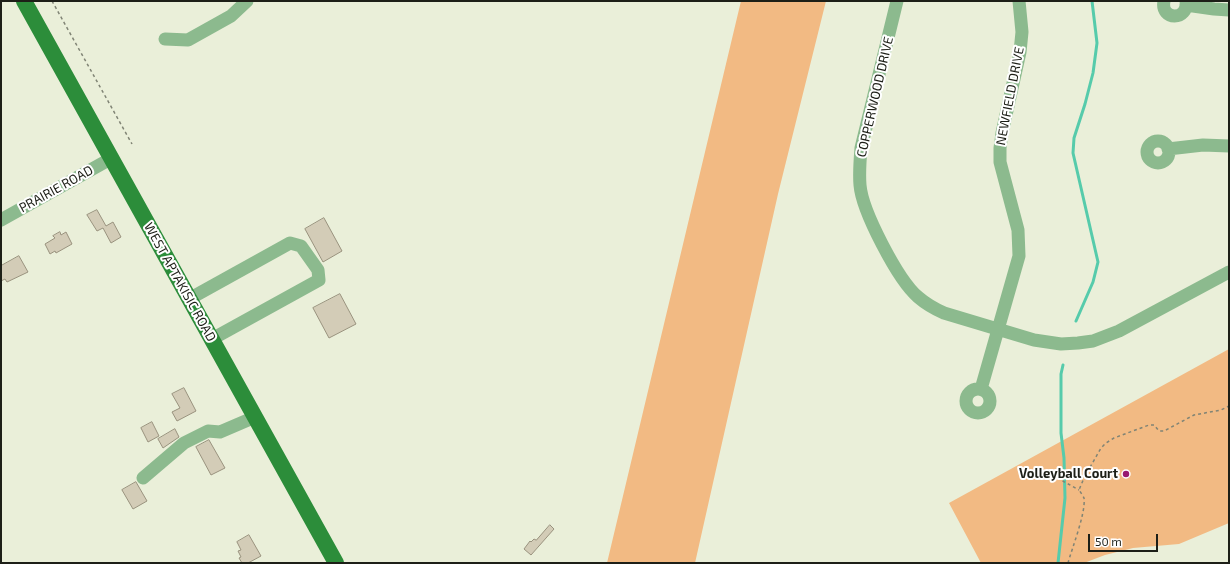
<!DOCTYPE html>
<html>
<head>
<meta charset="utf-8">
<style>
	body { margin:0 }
	#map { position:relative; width:1230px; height:564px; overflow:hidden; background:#eaefd9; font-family:"Exo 2",sans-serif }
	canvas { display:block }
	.frame { position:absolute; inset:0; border:2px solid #1d1f17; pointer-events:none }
	.scale { position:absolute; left:1088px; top:534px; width:70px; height:18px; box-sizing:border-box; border:2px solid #1d1f17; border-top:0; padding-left:5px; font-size:12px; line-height:14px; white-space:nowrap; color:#1d1f17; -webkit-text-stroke:3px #fff; paint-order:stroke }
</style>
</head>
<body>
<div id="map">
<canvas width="1230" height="564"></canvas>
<div class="frame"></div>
<div class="scale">50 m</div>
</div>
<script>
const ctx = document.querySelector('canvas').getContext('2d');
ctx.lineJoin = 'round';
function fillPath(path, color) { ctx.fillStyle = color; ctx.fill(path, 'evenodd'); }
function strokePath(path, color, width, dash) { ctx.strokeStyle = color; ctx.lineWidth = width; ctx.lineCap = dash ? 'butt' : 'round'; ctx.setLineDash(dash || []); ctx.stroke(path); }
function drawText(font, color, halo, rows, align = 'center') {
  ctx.font = font + ' "Exo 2",sans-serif'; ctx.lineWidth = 4; ctx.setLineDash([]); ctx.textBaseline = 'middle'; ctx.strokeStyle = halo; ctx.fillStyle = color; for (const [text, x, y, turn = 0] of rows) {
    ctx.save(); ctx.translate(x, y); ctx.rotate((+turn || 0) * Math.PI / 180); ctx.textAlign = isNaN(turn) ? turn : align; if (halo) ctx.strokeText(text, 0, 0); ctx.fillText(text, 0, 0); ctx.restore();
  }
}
fillPath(new Path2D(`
	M741,1H826L778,194L695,563H607Z
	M1229,349V523L1179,544L1133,548L1105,555L1084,563H981L949,503Z`), '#f2ba83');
strokePath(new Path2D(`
	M1076,321L1093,282L1098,262L1073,153L1074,138L1085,104L1093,73L1097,43L1092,1
	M1058,563L1065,498L1064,458L1061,433V374L1063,365`), '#56cbab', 3);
const building = new Path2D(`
	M97,210L106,226L113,222L121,237L111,243L103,228L97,231L87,215Z
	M324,218L342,251L323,262L305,229Z
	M60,232L61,235L66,232L72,244L56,253L55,251L50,254L45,244L55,238L53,236Z
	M19,256L28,272L7,282L5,279L1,281V266Z
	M340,294L356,324L329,338L313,308Z
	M184,388L196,411L177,421L172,412L180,408L172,394Z
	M152,422L159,436L148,442L141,428Z
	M175,429L179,437L163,448L158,439Z
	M209,440L225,468L211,475L196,447Z
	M136,482L147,501L133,509L122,490Z
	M550,525L554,529L531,555L524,549L530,541L531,542L534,539L536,540Z
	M249,535L261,556L248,563H242L239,558L241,557L238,551L241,550L237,542Z`);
fillPath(building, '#d3ccb7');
strokePath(building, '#99927e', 1);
strokePath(new Path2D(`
	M52,1L132,144
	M1052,475L1079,490
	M1068,563C1072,548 1086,513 1084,498C1083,496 1081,493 1079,490L1084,478L1101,448L1106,443L1114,438L1149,425H1154L1159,431H1164L1194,415L1221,410L1229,406`), '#808475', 1.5, [3, 3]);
strokePath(new Path2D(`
	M897,1L861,148C860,160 859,173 860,185C862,211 898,280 918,297C926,304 935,309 944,313L1034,340L1061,344L1078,343L1093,341L1119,331L1229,272
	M1164,1C1160,21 1189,21 1186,1
	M1186,5L1214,9L1229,10
	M165,39L188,40L231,16L247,1
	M1147 152a11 11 0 1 1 22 0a11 11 0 1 1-22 0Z
	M1168,149L1203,145L1229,146
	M1,220L112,158
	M189,299L290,243L301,246L318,270L319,280L212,339
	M966 401a12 12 0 1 1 24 0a12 12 0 1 1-24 0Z
	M981,389L1019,256L1018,230L1000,162V148L1002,133L1020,52L1022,32L1019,1
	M143,478L184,443L208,431L220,432L255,417`), '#8cba8e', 13);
strokePath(new Path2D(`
	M24,1L336,563`), '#2c8d3a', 16);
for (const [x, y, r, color] of [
	[1126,474,4,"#981970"]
]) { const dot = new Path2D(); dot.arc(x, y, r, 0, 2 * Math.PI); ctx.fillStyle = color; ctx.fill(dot); strokePath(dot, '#fff', 1.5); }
drawText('13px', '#1d1f17', '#fff', [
	["NEWFIELD DRIVE",1010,96,-79],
	["COPPERWOOD DRIVE",875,97,-77],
	["PRAIRIE ROAD",56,189,-29],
	["WEST APTAKISIC ROAD",180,282,61]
]);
drawText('bold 13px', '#1d1f17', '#fff', [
	["Volleyball Court",1118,474]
], 'right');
</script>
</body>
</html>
